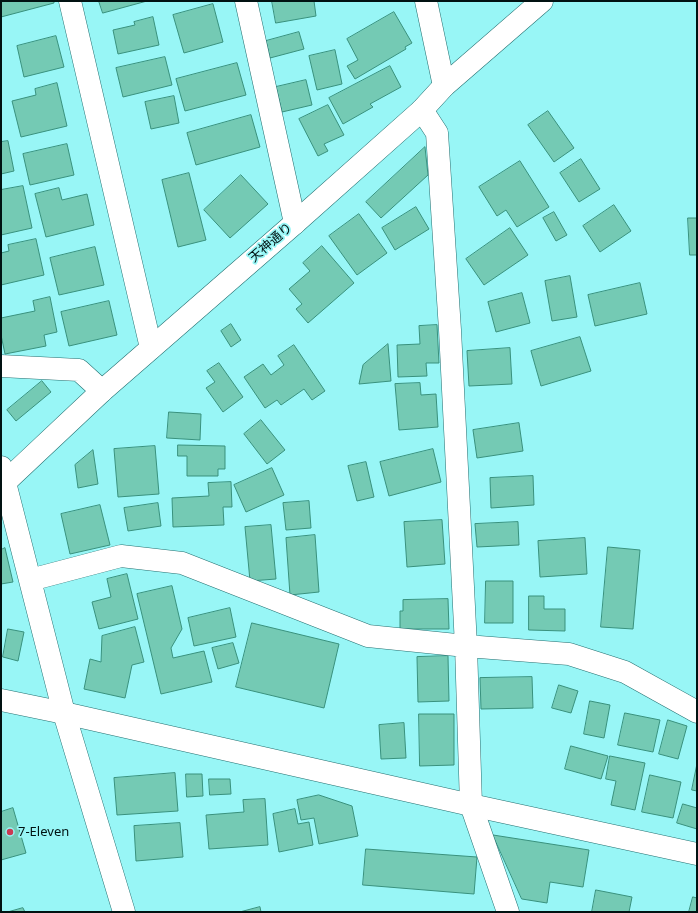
<!DOCTYPE html>
<html>
<head>
<meta charset="utf-8">
<style>
	body { margin:0 }
	#map { position:relative; width:698px; height:913px; overflow:hidden; background:#98f6f6; font-family:"Noto Sans",sans-serif }
	canvas { display:block }
	.frame { position:absolute; inset:0; border:2px solid #011212; pointer-events:none }
</style>
</head>
<body>
<div id="map">
<canvas width="698" height="913"></canvas>
<div class="frame"></div>
</div>
<script>
const ctx = document.querySelector('canvas').getContext('2d');
ctx.lineJoin = 'round';
function fillPath(path, color) { ctx.fillStyle = color; ctx.fill(path, 'evenodd'); }
function strokePath(path, color, width, dash) { ctx.strokeStyle = color; ctx.lineWidth = width; ctx.lineCap = dash ? 'butt' : 'round'; ctx.setLineDash(dash || []); ctx.stroke(path); }
function drawText(font, color, halo, rows, align = 'center') {
  ctx.font = font + ' "Noto Sans","Noto Sans JP",sans-serif'; ctx.lineWidth = 3.5; ctx.setLineDash([]); ctx.textBaseline = 'middle'; ctx.strokeStyle = halo; ctx.fillStyle = color; for (const [text, x, y, turn = 0] of rows) {
    ctx.save(); ctx.translate(x, y); ctx.rotate((+turn || 0) * Math.PI / 180); ctx.textAlign = isNaN(turn) ? turn : align; if (halo) ctx.strokeText(text, 0, 0); ctx.fillText(text, 0, 0); ctx.restore();
  }
}
const building = new Path2D(`
	M1,1H54V3L1,17Z
	M99,1H147L103,13Z
	M272,1H314L316,16L276,23Z
	M213,4L223,42L184,53L173,15Z
	M394,12L412,43L405,47L406,49L355,79L347,66L358,60L347,39Z
	M153,17L159,45L118,54L113,30L135,25L134,22Z
	M299,32L304,49L270,58L266,41Z
	M56,36L64,67L24,77L17,46Z
	M335,50L342,84L317,90L309,56Z
	M165,57L172,85L123,97L116,68Z
	M237,63L246,95L185,111L176,79Z
	M390,66L401,87L370,104L373,107L343,124L329,98Z
	M306,80L312,105L282,112L276,87Z
	M57,83L67,126L21,137L12,101L36,95L35,89Z
	M174,96L179,123L151,129L145,102Z
	M328,105L344,135L324,144L328,151L318,156L299,119Z
	M548,111L574,148L554,162L528,125Z
	M251,115L260,147L196,165L187,133Z
	M8,141L14,171L1,174V142Z
	M67,144L74,175L30,185L23,154Z
	M425,147L428,175L381,218L366,202Z
	M581,159L600,189L579,202L560,173Z
	M520,161L549,207L517,227L506,210L497,216L479,187Z
	M189,173L206,240L178,247L162,180Z
	M241,175L268,204L230,238L204,210Z
	M23,186L32,228L1,235V190Z
	M59,188L62,200L87,194L94,225L46,237L35,194Z
	M614,205L631,231L600,252L583,226Z
	M416,207L429,229L395,250L382,228Z
	M554,212L567,235L556,241L543,218Z
	M359,214L387,253L357,275L329,236Z
	M688,218H697V255H690Z
	M510,228L528,255L484,285L466,259Z
	M36,239L44,275L1,285V253L9,251L8,245Z
	M322,246L354,283L308,323L296,309L302,304L289,289L310,271L303,263Z
	M95,247L104,285L59,295L50,258Z
	M570,276L577,317L552,321L545,281Z
	M640,283L647,314L595,326L588,295Z
	M522,293L530,323L496,332L488,302Z
	M50,297L57,332L44,335L46,346L5,354L1,335V318L35,311L33,301Z
	M109,301L117,335L69,346L61,312Z
	M231,324L241,340L231,347L221,331Z
	M437,325L439,363H426L427,376L398,377L397,345L420,344L419,326Z
	M580,337L591,371L541,386L531,351Z
	M388,344L391,381L359,384L363,365Z
	M294,345L325,391L312,400L304,389L281,405L277,400L265,408L244,377L263,364L271,375L284,365L278,356Z
	M510,348L512,384L469,386L467,351Z
	M219,363L243,397L223,412L206,388L215,382L207,371Z
	M42,381L51,392L16,421L7,410Z
	M420,383L421,395L436,394L438,427L399,430L395,384Z
	M169,412L201,414L200,440L167,438Z
	M261,420L285,450L267,464L244,434Z
	M519,423L523,451L477,458L473,430Z
	M178,445L225,446V469H218V476H187V456H178Z
	M155,446L159,494L118,497L114,449Z
	M433,449L441,482L389,496L380,462Z
	M93,450L98,484L78,488L75,465Z
	M366,462L374,497L357,501L348,466Z
	M272,468L284,495L246,512L234,485Z
	M533,476L534,505L491,508L490,478Z
	M231,482L232,507H223L224,525L173,527L172,498L209,496L208,483Z
	M309,501L311,528L286,530L283,503Z
	M158,503L161,526L128,531L124,508Z
	M100,505L110,545L70,554L61,514Z
	M442,520L445,564L407,567L404,522Z
	M518,522L519,545L477,547L475,524Z
	M271,525L276,579L250,581L245,527Z
	M315,535L319,592L290,595L286,538Z
	M585,538L587,574L540,577L538,541Z
	M608,547L640,550L633,629L601,627Z
	M5,548L13,582L1,584V550Z
	M127,574L138,619L99,629L92,602L111,597L107,579Z
	M486,581H513V623H485Z
	M172,586L182,629L171,648L173,658L204,651L212,682L161,694L137,594Z
	M529,596H544V609H565V631L529,630Z
	M448,599L449,629H400V611H403V600Z
	M230,608L236,637L194,646L188,618Z
	M252,623L339,644L324,708L236,687Z
	M135,627L144,662L132,665L125,698L84,689L90,659L101,662L102,636Z
	M8,629L24,632L18,661L3,657Z
	M233,643L239,663L218,669L212,648Z
	M448,656L449,701L418,702L417,657Z
	M532,677L533,708L481,709L480,678Z
	M559,685L578,691L571,713L552,708Z
	M590,701L610,705L604,738L584,734Z
	M625,713L660,720L653,752L618,745Z
	M419,714H454V765L420,766Z
	M668,720L687,726L678,759L659,754Z
	M404,723L406,758L381,759L379,725Z
	M571,746L608,756L601,779L565,769Z
	M610,756L645,763L635,810L611,805L616,781L606,779Z
	M697,764V791L692,790Z
	M175,773L178,811L117,815L114,778Z
	M186,774H202L203,796L187,797Z
	M650,775L681,782L673,818L642,812Z
	M209,779H230L231,794L210,795Z
	M319,795L352,806L358,836L319,844L314,818L301,820L297,800Z
	M265,799L268,845L209,849L206,815L244,812L243,800Z
	M683,804L697,808V829L677,823Z
	M13,808L26,853L1,860V812Z
	M295,809L298,824L309,822L313,845L279,852L273,814Z
	M180,823L183,857L136,861L134,826Z
	M493,835L589,850L583,887L550,882L547,903L522,899Z
	M366,849L477,857L474,894L363,885Z
	M596,890L632,897L629,912H592Z
	M693,897L697,898V912H689Z
	M260,907L261,912H240Z
	M23,908L25,912H8Z`);
fillPath(building, '#74cab4');
strokePath(building, '#39917d', 1);
const minor = new Path2D(`
	M70,1L151,348
	M246,1L295,223
	M426,1L444,86
	M422,110L437,133L450,330L466,646L471,805L508,912
	M1,366L79,370L102,391
	M1,467L64,713L124,912
	M30,580L121,556L182,563L368,636L466,646L569,654L625,672L697,712`);
const tertiary = new Path2D(`
	M1,486L102,391L295,223L422,110L444,86L542,1
	M1,700L64,713L471,805L697,854`);
strokePath(minor, '#257071', 23);
strokePath(tertiary, '#257071', 23);
strokePath(minor, '#fff', 22);
strokePath(tertiary, '#fff', 22);
for (const [x, y, r, color] of [
	[10,832,4,"#ca3a52"]
]) { const dot = new Path2D(); dot.arc(x, y, r, 0, 2 * Math.PI); ctx.fillStyle = color; ctx.fill(dot); strokePath(dot, '#98f6f6', 1.5); }
drawText('13px', '#011212', '#98f6f6', [
	["天神通り",271,243,-41]
]);
drawText('13px', '#011212', '#98f6f6', [
	["7-Eleven",18,832]
], 'left');
</script>
</body>
</html>
